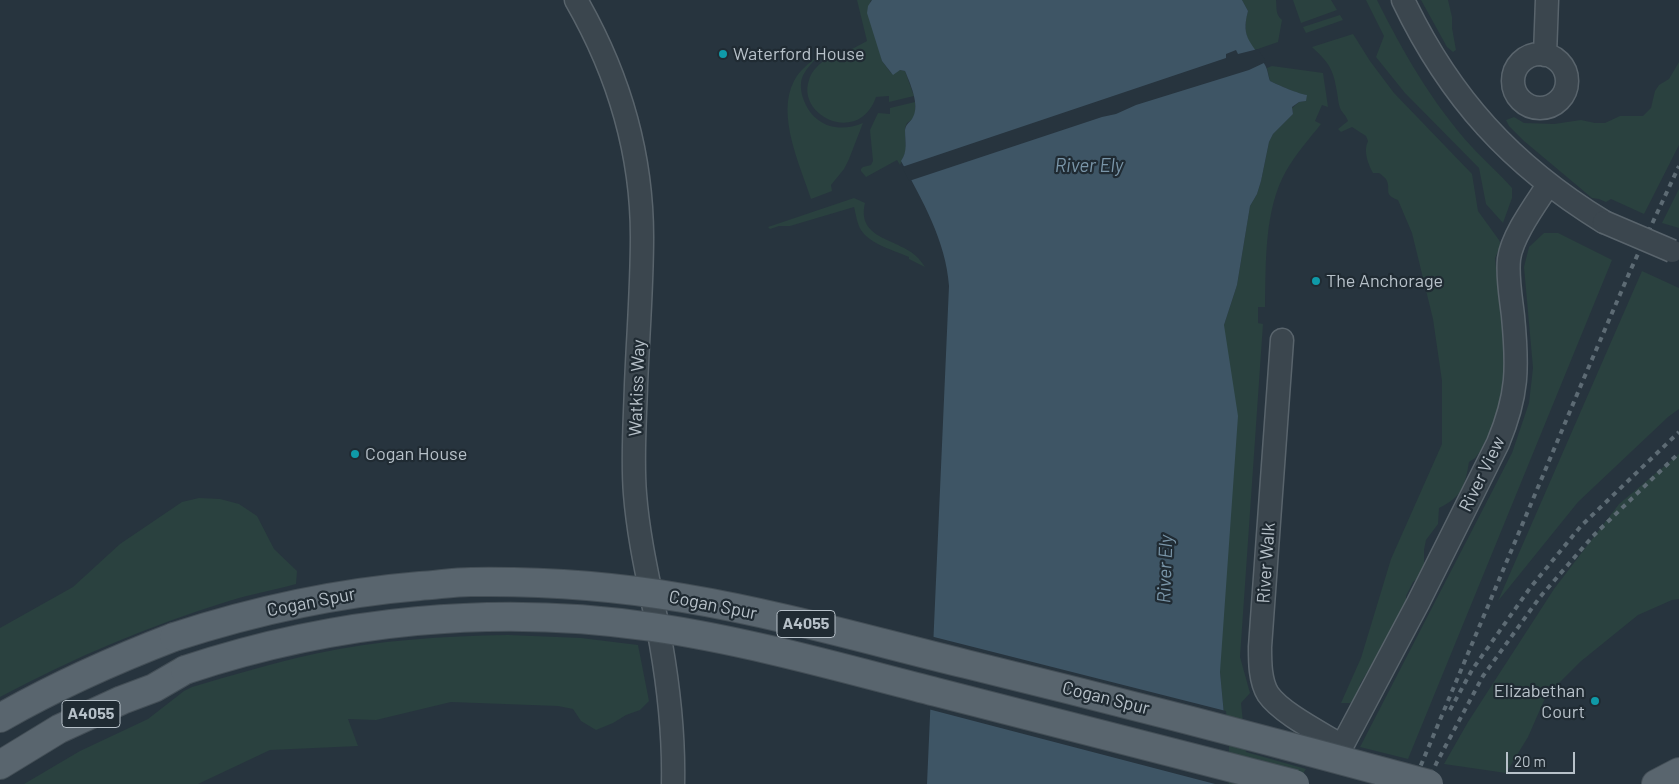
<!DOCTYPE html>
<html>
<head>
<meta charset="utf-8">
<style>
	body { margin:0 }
	#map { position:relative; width:1679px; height:784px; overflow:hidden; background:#27343e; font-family:Barlow,sans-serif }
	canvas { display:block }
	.scale { position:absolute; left:1506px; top:752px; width:69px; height:22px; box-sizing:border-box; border:2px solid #b7c1c9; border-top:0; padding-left:6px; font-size:15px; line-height:18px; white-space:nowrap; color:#b7c1c9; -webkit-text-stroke:4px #202b33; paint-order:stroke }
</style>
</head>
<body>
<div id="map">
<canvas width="1679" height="784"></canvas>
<div class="scale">20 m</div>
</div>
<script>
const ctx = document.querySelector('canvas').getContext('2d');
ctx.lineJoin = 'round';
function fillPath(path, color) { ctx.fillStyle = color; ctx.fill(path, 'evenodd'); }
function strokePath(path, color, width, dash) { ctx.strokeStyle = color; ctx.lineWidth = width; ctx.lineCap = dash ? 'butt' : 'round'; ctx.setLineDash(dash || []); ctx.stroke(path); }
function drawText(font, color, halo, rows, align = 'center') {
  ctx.font = font + ' Barlow,sans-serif'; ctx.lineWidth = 4.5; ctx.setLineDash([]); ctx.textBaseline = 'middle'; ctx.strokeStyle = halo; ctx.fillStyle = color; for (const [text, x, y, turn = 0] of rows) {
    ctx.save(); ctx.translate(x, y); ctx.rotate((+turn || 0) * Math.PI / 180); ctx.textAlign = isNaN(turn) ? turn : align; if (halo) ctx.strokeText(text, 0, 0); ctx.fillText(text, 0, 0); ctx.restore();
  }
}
fillPath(new Path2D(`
	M857,0H872L870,1L882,61L891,73L900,70L905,71L914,96L889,102V96L876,97C859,146 796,116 809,80C813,66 828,58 839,50L840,52L837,53L839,56L867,41Z
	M1242,0H1276C1277,8 1275,14 1282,20L1278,42L1255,50C1244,39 1244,24 1248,11Z
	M1293,0H1331L1337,10L1301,23Z
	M1366,0H1377C1403,52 1432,103 1472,147C1485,161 1499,173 1512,188V198L1503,223L1486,204L1479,168L1405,93L1376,57L1384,36Z
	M1421,0H1448L1452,17V28L1456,50L1453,52L1447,47Z
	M1340,15L1343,20L1306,33L1303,27Z
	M1353,34L1370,61L1394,93L1472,174L1478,211L1499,240L1501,245L1495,258L1505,356L1504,376L1502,394L1492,427L1481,450L1475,458L1469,462C1465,486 1462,497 1439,508L1438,524L1426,540L1424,550V568L1419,577L1413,582L1406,596V603L1394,628L1389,634L1384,649L1371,666L1360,684L1359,692L1354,701L1350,703H1341L1361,658L1391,559L1442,444V381L1433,319L1412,233L1398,200C1382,194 1392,190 1386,179C1384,177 1382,175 1379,173H1373C1368,164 1363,151 1368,141L1366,136L1352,127L1341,132L1338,129L1348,121C1346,115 1342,113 1340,108C1338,103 1338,97 1337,92C1333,68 1329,63 1312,47Z
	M818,56C812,63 805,70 802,78C800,84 801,92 803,98C812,125 837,134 863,123L849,159L844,169L831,185L832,191L811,199C800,165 776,115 794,81C799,71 809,63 818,56Z
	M1679,62V145L1644,214L1611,199L1606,202L1599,199L1592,198L1524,141L1509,126L1506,120L1514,117L1524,123L1554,124L1581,120L1595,123H1605L1620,116H1643L1651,108L1655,91L1659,85L1669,79Z
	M1272,66L1323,73L1328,107L1322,105L1315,121L1321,124C1309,139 1296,154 1286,171C1264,210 1266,263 1265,307H1258V323L1263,324L1240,657L1250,693L1241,703L1246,752L1306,769L1296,784H1226L1227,747L1220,672L1224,325L1237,285L1250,206L1257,194L1261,181L1269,142L1273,134L1293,114L1292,108L1299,102L1306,101V95C1299,94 1278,85 1270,81L1267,68Z
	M915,102V113L913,119L907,123L905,128L906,151L900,165L897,160L866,177L861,171V169L863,167L871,165L873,161L870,130L878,113L890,114V108Z
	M1679,189V228L1662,223Z
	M854,198L865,203C857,236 890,238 911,252C917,256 921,261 925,267L909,259V257C894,250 871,245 861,230C857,224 856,214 854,207L790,226H779L770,229L768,227Z
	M1544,233H1558L1612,260L1408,759L1360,747L1512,453L1529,403L1533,368L1524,267L1529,247Z
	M1642,271L1679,288V409L1668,417L1578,502L1498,601Z
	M1679,454V599L1672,600L1638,615L1580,662L1546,696L1528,737L1506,773L1444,764L1468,722L1554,589L1619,504Z
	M199,498L220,499L239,504L257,516L274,549L297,571L296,584C274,590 251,594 229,601C150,625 73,658 0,697V628L73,587L120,544L182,502Z
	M508,635L581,638L638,645L649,701L640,710L626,715L613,723L596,730L581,721L573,709L558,706L451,702L376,720L348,719L358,746L270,750L198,784H24L80,751L148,719L184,691L192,687C233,675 273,663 314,654C378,640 443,636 508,635Z`), '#2a413f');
fillPath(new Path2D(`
	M872,0H1242L1248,11C1240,40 1253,42 1265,65C1268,70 1268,76 1270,81C1278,85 1299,94 1307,95L1306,101L1299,102L1292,107L1293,114L1273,134L1269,142L1261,181L1257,194L1250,206L1237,285L1224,325L1238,416L1220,672L1227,747L1226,784H927L949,286C946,241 922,200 901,161C908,151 905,142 905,130C906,123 911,122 913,117C920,105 910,83 905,71L900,70L893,75L882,61L867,13L868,6Z`), '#3e5565');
fillPath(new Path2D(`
	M1258,49L1266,62L1249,70L1136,105L1116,114L1102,117L909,181L902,167L1226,58V54L1236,50L1238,54Z
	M930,636L1226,711L1229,747V784H1215L928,709Z`), '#27343e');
const minor = new Path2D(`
	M576,0C618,73 642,152 642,237C642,286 638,336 636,385C635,421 632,458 635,494C639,545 652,594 661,644C669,690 674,737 673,784
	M1403,0C1450,98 1511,165 1604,222
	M1513 81a27 27 0 1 1 54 0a27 27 0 1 1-54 0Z
	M1545,55L1547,0
	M1282,340L1260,647C1260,662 1260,681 1268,694C1281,713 1321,733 1342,746L1418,603L1498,443C1518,395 1518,368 1513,316C1511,298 1507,277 1509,259C1512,236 1535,205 1548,185`);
const major = new Path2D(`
	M0,718C56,686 114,660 174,637
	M0,765L59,729L122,700L154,688L185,670
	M1656,784L1679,772`);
strokePath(minor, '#59646c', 25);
strokePath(major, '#444f57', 30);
strokePath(minor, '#3b464e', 22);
strokePath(major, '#59656e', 28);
strokePath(new Path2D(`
	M1450,710L1472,670L1530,588L1581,526L1679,432
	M1413,784L1584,378L1631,269L1679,166
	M1427,784L1437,762L1483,676L1540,597L1593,536L1679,453`), '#5d6b74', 4, [5, 5]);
const minorBridge = new Path2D(`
	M1604,222L1672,251`);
const majorBridge = new Path2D(`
	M174,637C254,611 335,593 420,586C437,585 454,582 471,582C542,581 613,586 683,598C779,614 872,641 966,664C1121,702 1275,742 1429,784
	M185,670C335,620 496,604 652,627C748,641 842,668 936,692C1055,722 1175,753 1295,784`);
strokePath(minorBridge, '#59646c', 25, []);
strokePath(majorBridge, '#444f57', 30, []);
strokePath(minorBridge, '#3b464e', 22);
strokePath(majorBridge, '#59656e', 28);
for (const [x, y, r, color] of [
	[723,54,5,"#0f9aa8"],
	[1316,281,5,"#0f9aa8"],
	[355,454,5,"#0f9aa8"],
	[1595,701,5,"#0f9aa8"]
]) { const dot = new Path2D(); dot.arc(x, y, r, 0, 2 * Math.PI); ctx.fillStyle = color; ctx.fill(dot); strokePath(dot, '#202b33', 2); }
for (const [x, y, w] of [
	[806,624,58],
	[91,714,58]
]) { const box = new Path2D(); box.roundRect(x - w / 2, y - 13.5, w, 27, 4); ctx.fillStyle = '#202b33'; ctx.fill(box); strokePath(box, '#b7c1c9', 1); }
drawText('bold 16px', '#b7c1c9', null, [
	["A4055",806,624],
	["A4055",91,714]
]);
drawText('18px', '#b7c1c9', '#202b33', [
	["Waterford House",733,54],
	["The Anchorage",1326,281],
	["Cogan House",365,454],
	["Elizabethan",1585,691,"right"],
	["Court",1585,712,"right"]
], 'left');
drawText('18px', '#b7c1c9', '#202b33', [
	["Watkiss Way",637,388,-88],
	["River View",1482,474,-64],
	["River Walk",1266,563,-86],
	["Cogan Spur",311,602,-11],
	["Cogan Spur",713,605,11],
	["Cogan Spur",1106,698,14]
]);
drawText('italic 19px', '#7a96a9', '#202b33', [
	["River Ely",1089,166],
	["River Ely",1165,569,-88]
]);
</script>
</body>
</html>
